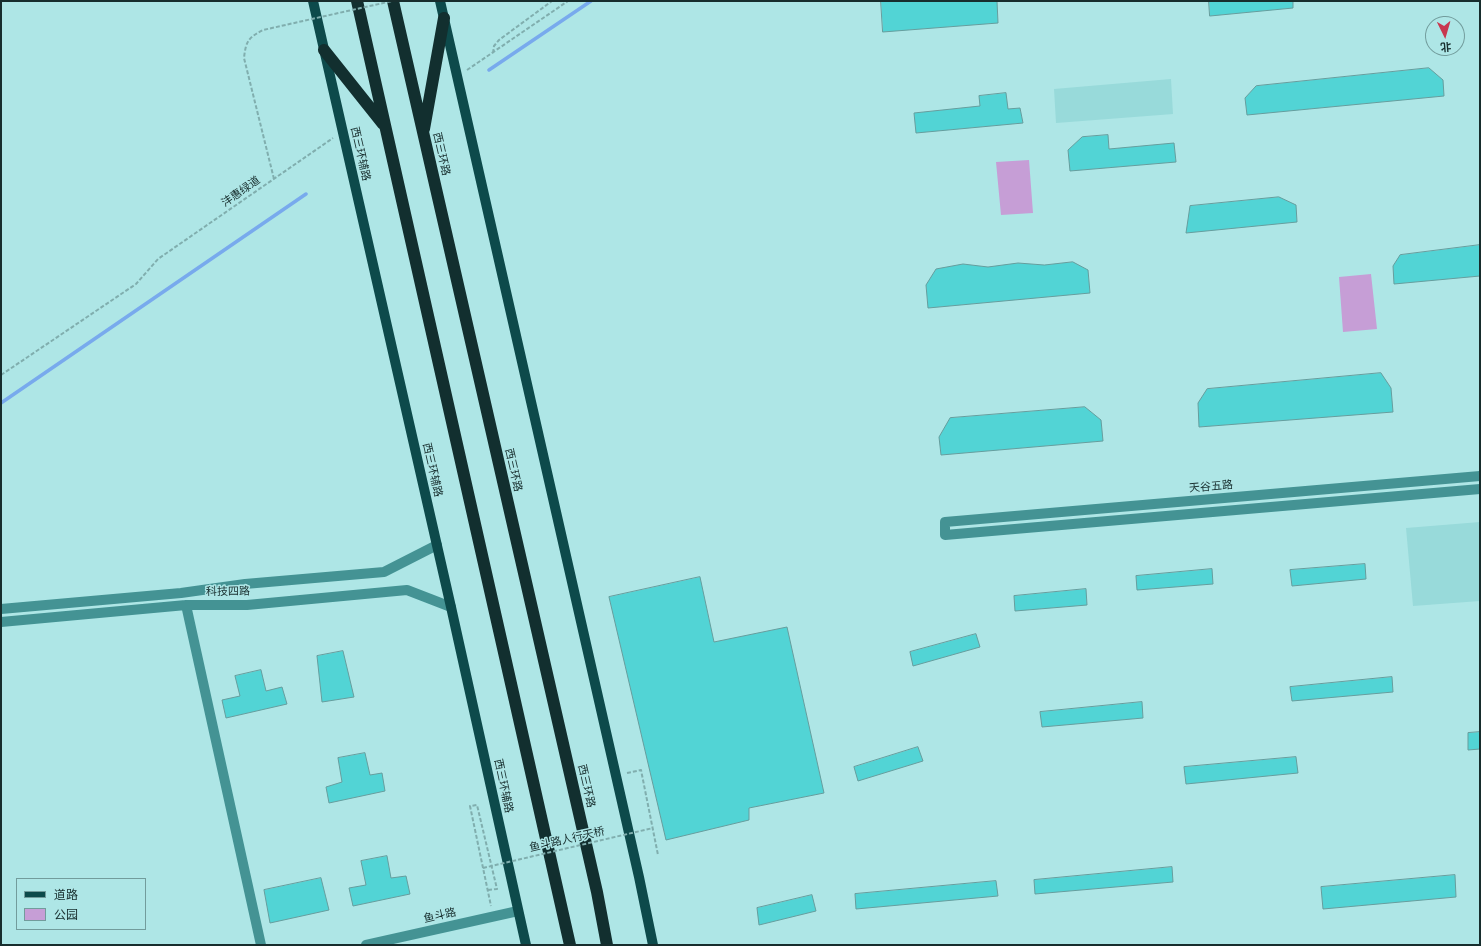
<!DOCTYPE html>
<html>
<head>
<meta charset="utf-8">
<style>
	body { margin:0 }
	#map { position:relative; width:1481px; height:946px; overflow:hidden; background:#aee6e6; font-family:"Archivo Narrow","Noto Sans SC",sans-serif }
	canvas { display:block }
	.frame { position:absolute; inset:0; border:2px solid #172d2d; pointer-events:none }
	.legend { position:absolute; left:16px; top:878px; width:130px; height:52px; box-sizing:border-box; background:#aee6e6; border:1px solid #729c9c; margin:0; padding:5px 7px; list-style:none; font-size:12px; color:#172d2d }
	.legend li { display:flex; align-items:center; gap:8px; height:20px }
	.legend b { width:20px; border:1px solid #729c9c }
	.north { position:absolute; left:1425px; top:16px; width:40px; height:40px; box-sizing:border-box; background:#aee6e6; border:1px solid #729c9c; border-radius:50%; rotate:175deg; font-size:11px; font-weight:700; line-height:16px; text-align:center; color:#172d2d }
	.north::after { content:''; display:block; margin:auto; width:14px; height:18px; background:#c8374f; clip-path:polygon(50% 0,100% 100%,50% 72%,0 100%) }
</style>
</head>
<body>
<div id="map">
<canvas width="1481" height="946"></canvas>
<div class="frame"></div>
<ul class="legend">
<li><b style="height:5px;background:#0d4a4b"></b>道路</li>
<li><b style="height:11px;background:#c69ed6"></b>公园</li>
</ul>
<div class="north">北</div>
</div>
<script>
const ctx = document.querySelector('canvas').getContext('2d');
ctx.lineJoin = 'round';
function fillPath(path, color) { ctx.fillStyle = color; ctx.fill(path, 'evenodd'); }
function strokePath(path, color, width, dash) { ctx.strokeStyle = color; ctx.lineWidth = width; ctx.lineCap = dash ? 'butt' : 'round'; ctx.setLineDash(dash || []); ctx.stroke(path); }
function drawText(font, color, halo, rows, align = 'center') {
  ctx.font = font + ' "Archivo Narrow","Noto Sans SC",sans-serif'; ctx.lineWidth = 3; ctx.setLineDash([]); ctx.textBaseline = 'middle'; ctx.strokeStyle = halo; ctx.fillStyle = color; for (const [text, x, y, turn = 0] of rows) {
    ctx.save(); ctx.translate(x, y); ctx.rotate((+turn || 0) * Math.PI / 180); ctx.textAlign = isNaN(turn) ? turn : align; if (halo) ctx.strokeText(text, 0, 0); ctx.fillText(text, 0, 0); ctx.restore();
  }
}
fillPath(new Path2D(`
	M1171,79L1173,114L1056,123L1054,89Z
	M1480,522V601L1413,606L1406,528Z`), '#98dada');
fillPath(new Path2D(`
	M1029,160L1033,213L1001,215L996,162Z
	M1371,274L1377,329L1343,332L1339,277Z`), '#c69ed6');
strokePath(new Path2D(`
	M489,70L591,1
	M1,403L306,194`), '#78aaed', 3.5);
const building = new Path2D(`
	M881,1H997L998,23L883,32Z
	M1209,1H1293V8L1210,16Z
	M1429,68L1443,80L1444,96L1247,115L1245,98L1256,86Z
	M1006,93L1008,109L1020,108L1023,123L916,133L914,113L980,106L979,96Z
	M1108,135L1109,149L1174,143L1176,162L1070,171L1068,150L1082,137Z
	M1279,197L1296,205L1297,222L1186,233L1190,206Z
	M1480,245V276L1394,284L1393,266L1400,255Z
	M1073,262L1088,270L1090,293L928,308L926,285L936,269L963,264L988,267L1018,263L1044,265Z
	M1381,373L1391,388L1393,412L1199,427L1198,403L1207,389Z
	M1085,407L1101,420L1103,441L941,455L939,437L950,418Z
	M1365,564L1366,579L1292,586L1290,570Z
	M1212,569L1213,584L1137,590L1136,576Z
	M700,577L714,642L787,627L824,793L749,808V820L666,840L609,597Z
	M1086,589L1087,605L1015,611L1014,596Z
	M976,634L980,647L913,666L910,652Z
	M343,651L354,697L322,702L317,656Z
	M261,670L266,691L282,687L287,704L226,718L222,700L240,696L235,676Z
	M1392,677L1393,692L1292,701L1290,687Z
	M1142,702L1143,718L1042,727L1040,712Z
	M1480,732V749L1468,750V733Z
	M918,747L923,761L858,781L854,767Z
	M365,753L370,775L382,773L385,791L329,803L326,787L342,782L338,758Z
	M1296,757L1298,773L1186,784L1184,767Z
	M387,856L391,878L406,876L410,894L353,906L349,888L366,885L361,861Z
	M1172,867L1173,882L1035,894L1034,880Z
	M1455,875L1456,897L1323,909L1321,887Z
	M321,878L329,910L270,923L264,890Z
	M996,881L998,896L856,909L855,894Z
	M812,895L816,911L759,925L757,908Z`);
fillPath(building, '#52d4d5');
strokePath(building, '#669d9d', 1);
strokePath(new Path2D(`
	M493,53L494,46L499,40L552,1
	M467,70L568,1
	M1,375L136,284L158,259L333,138
	M627,773L641,770L658,855
	M488,890L497,889L477,805L470,806L491,906`), '#80aeae', 2, [4, 2]);
strokePath(new Path2D(`
	M1480,476L945,522V535L1480,489
	M186,605L261,945
	M1,609L181,593L245,584L384,572L437,545
	M1,622L186,605H247L407,590L451,607
	M366,945L518,911`), '#449394', 10);
strokePath(new Path2D(`
	M313,1L451,607L526,945
	M440,1L639,877L653,945`), '#0d4a4b', 10);
strokePath(new Path2D(`
	M357,1L570,945
	M393,1L597,892L607,945
	M324,50L383,124
	M424,129L444,18`), '#122f2f', 12);
strokePath(new Path2D(`
	M274,179L244,58C246,41 248,38 263,30L392,1
	M483,868L653,828`), '#80aeae', 2, [4, 2]);
drawText('11px', '#172d2d', '#aee6e6', [
	["西三环辅路",360,154,77],
	["西三环路",441,154,77],
	["沣惠绿道",241,192,-35],
	["西三环辅路",432,470,77],
	["西三环路",513,470,77],
	["天谷五路",1211,487,-5],
	["科技四路",228,592,-1],
	["西三环辅路",503,786,78],
	["西三环路",586,786,77],
	["鱼斗路人行天桥",567,840,-13],
	["鱼斗路",440,916,-13]
]);
</script>
</body>
</html>
